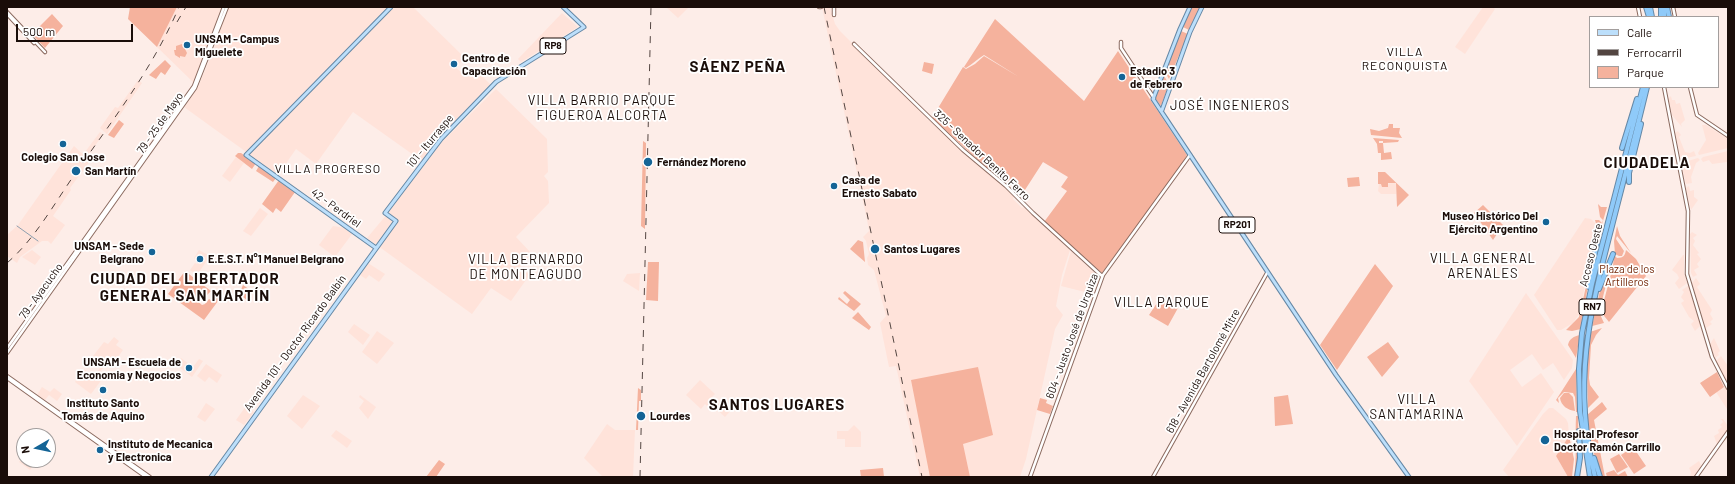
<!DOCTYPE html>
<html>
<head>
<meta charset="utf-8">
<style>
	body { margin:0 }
	#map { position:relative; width:1735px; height:484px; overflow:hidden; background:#fdede8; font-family:Barlow,sans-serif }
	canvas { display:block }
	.frame { position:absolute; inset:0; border:8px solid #1a0d09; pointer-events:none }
	.legend { position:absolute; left:1589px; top:16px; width:130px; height:72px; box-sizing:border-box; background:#fff; border:1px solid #a39e9d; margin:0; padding:5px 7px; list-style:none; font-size:12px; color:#1a0d09 }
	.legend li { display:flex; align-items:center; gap:8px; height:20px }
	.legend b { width:20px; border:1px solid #a39e9d }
	.north { position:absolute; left:16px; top:428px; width:40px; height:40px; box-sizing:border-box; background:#fff; border:1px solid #a39e9d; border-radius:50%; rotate:261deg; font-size:11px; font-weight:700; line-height:16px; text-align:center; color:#1a0d09 }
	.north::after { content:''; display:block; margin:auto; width:14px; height:18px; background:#146496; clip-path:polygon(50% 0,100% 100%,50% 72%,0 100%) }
	.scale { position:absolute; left:16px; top:24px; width:117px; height:18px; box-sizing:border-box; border:2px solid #1a0d09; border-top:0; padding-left:5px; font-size:12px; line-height:14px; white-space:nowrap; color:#1a0d09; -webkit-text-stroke:3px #fff; paint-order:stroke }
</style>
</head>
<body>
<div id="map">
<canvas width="1735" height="484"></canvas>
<div class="frame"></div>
<ul class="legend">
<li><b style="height:5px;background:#bcdffb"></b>Calle</li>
<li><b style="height:5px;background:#534541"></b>Ferrocarril</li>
<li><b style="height:11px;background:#f5b29d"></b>Parque</li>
</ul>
<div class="north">N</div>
<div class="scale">500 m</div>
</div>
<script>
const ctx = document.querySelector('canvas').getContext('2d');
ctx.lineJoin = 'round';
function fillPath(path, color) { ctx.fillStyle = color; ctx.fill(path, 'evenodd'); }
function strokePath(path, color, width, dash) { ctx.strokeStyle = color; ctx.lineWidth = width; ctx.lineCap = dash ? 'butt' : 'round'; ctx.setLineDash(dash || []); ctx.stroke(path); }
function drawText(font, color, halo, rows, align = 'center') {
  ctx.font = font + ' Barlow,sans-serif'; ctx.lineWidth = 3.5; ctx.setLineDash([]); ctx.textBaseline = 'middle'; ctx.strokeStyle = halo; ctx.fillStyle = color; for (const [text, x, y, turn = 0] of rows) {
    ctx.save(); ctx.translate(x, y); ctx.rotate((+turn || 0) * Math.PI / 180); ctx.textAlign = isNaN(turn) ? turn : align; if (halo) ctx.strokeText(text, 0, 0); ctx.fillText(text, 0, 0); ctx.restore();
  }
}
fillPath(new Path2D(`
	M177,7H222L194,83L157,47Z
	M228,7H413L464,57L456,68L468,77L475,69L491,85L449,127L422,161L353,112L316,164L296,149L278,175L184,107L198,87L214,49Z
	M666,7H689L678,18Z
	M822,7H830L835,24L840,31L926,117L927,120H929L1005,187L1014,196L1013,199L1022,208L1025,207L1070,250L1062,275L1056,306L1063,315L1055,329L1026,459L1020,477H920L896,366L889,367L880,323L886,316L874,270L868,265L867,258L869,254L866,241L863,237L869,231L867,220Z
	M1483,7H1493L1495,9L1465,54L1455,47Z
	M562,13L578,27L521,62L518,59Z
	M138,80L142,83L107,134L100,128L115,107L118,108Z
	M496,89L547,139L548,172L544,176L548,181L549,203L516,237L532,254L515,272L531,273L511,301L491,288L472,314L367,238L388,213L441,143Z
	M1671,96L1672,100H1675L1676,104L1680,103L1685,120L1681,124L1682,127L1672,115L1668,99Z
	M1702,125H1706L1728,139V148L1699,155L1698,153L1706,140Z
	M1678,131L1681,135L1679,137L1685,152L1690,153L1694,151L1696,156L1681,159L1675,133Z
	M100,132L103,135L88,155L85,152Z
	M74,146L90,161L70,188L71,190L53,216L65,225L51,244L48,241H42L20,257L17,263L7,256V235L18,225Z
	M1728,151L1727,162L1712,164L1709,160L1703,162L1701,159L1703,157Z
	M236,157L244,163L230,182L222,176Z
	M1698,158L1700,160L1696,163L1691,177L1692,183L1686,184L1681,163Z
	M1396,183V194H1381L1378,191L1379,184Z
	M1689,186L1690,191L1694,190V197L1698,200L1691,210L1686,188Z
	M260,208L268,214L251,236L243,231Z
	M1585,218L1591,219L1595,223L1596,234L1579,314L1573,323L1561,330H1557L1534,295Z
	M333,226L345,228L352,234L335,257L319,245Z
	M1692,232L1697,235L1693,238L1695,241L1693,245L1699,253L1697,254L1701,259L1697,264L1699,267L1694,270L1697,275L1693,277L1691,273L1690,234Z
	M32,250L41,257L35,265L22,257Z
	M199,250L210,256L197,275L190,270L195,263L197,264L199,262L194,258Z
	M1071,251L1099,277L1093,294L1061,286Z
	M1683,255H1684V273L1687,283L1679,289L1675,283L1679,278L1677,274L1672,270Z
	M368,263L385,274L379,282L369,275L366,279L360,275Z
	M640,273L639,291L623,281L627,274Z
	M1696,278L1700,284L1697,287L1712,310L1710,314L1713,319L1710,322L1712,324L1706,328L1692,283Z
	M1688,286H1689L1701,325L1695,331L1691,324L1694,321L1689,317L1681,303L1684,301L1681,297L1684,292L1682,290Z
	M1526,293L1573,360L1572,368L1564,380L1553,363L1543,370L1532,354L1510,370L1522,387L1541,373L1554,392L1517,446L1469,381Z
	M354,324L370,335L363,345L348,332Z
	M377,331L394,343L377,364L362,352Z
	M114,337L119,341L116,345L123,350L115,361L107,355L101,363L93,356L104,342L108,344Z
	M1714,338L1720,351L1718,353L1719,355L1715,358L1710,344Z
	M1721,356L1728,366V384L1716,361Z
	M181,358L193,367L199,359L203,361L192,377L176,365Z
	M206,364L222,375L217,383L209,377L205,382L197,376Z
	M101,367L103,368L98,374L103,378L91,394L75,382L84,369L94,376Z
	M700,380L715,394L708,401L710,403L707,406L705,404L701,409L686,395Z
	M1725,386L1728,391L1727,409L1716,392Z
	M42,387L50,392L54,388L62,394L57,401L49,395L45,400L37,395Z
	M303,395L320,406L302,429L287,416Z
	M360,395L376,407L368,419L359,408L364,401L359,397Z
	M721,400L732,409L725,417L714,407Z
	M206,403L215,409L205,422L197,417Z
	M246,406L254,412L244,425L236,420Z
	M1549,408H1553L1566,419L1568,423L1569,436L1556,456L1568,477H1509L1503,470L1543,414Z
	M1721,419H1723L1728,426V430L1717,444L1714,436L1719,433L1718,430L1722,427L1720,425L1723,422Z
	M607,424L615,430H635L633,477H603L584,458Z
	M854,425L861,432V447H845V439H837V431H848Z
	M336,430L352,441L347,448L331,436Z
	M24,455V460H37L30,470L19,462Z
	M1699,461L1702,467L1694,477H1690L1691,472L1689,468Z`), '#ffe3da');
fillPath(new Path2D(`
	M130,7H177L157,47L128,19Z
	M1192,7H1201L1189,30L1183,27Z
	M52,14L63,26L45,48L32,34Z
	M995,19L1084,101L1118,51L1187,155L1174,177L1102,273L1044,222L1067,191L1061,187L1068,177L1043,162L1023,193L1017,187L1001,178L999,179L932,118L963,67L966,69L975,64L984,56L1019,77L984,55C977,59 973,64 966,68L964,67Z
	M1181,31L1188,34L1169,79L1165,72Z
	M182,44L186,47L185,49L187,53L185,57L180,56V58L175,55L174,50H176V46Z
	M165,60L171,66L165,75L161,72L156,79L149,75Z
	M924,62L934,64L932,74L922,71Z
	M1164,76L1169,84L1161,106L1155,98Z
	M119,120L124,124L114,138L108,135Z
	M1389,124H1393V128H1400L1399,133L1402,138L1371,135L1370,129L1379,131L1388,128Z
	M1373,138L1399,140L1398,142L1383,143V141H1379V143H1383L1384,153L1391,152L1392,159L1381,160V153H1378L1377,144Z
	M643,141L646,143L645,229L641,226Z
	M238,153H241L256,163L252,169L235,156Z
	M259,166L276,178L273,182L256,171Z
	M1378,172H1385L1409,195L1397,207L1396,183H1388V187H1382L1381,184H1378Z
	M1359,177L1360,186L1348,187L1347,178Z
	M279,180L295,192L281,212L276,208L273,213L262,204Z
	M1598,204L1601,207H1607L1599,235L1595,220H1599L1602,223L1603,220L1600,217Z
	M1483,205L1503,225L1493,240L1474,213Z
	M1617,226L1620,236L1631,253L1617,236L1616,239L1624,251L1622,256H1619L1615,254L1614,241Z
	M858,240L863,242L865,262L850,249Z
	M1626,250L1636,259L1646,276L1609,322L1601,312L1613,266L1614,255L1617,258C1624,258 1625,255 1626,250Z
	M1592,260L1581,329L1572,331L1566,330L1579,317Z
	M648,262H659L658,301L646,300Z
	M1375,264L1393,286L1337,370L1320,345Z
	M1611,266L1599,312L1604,323L1592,326L1601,286Z
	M185,271L211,291L206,296L200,292L195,299L202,305L205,304L209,299L212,301L217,294L221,297L204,320L168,294Z
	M243,285L253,292L247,300L239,294Z
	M845,291L861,304L854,311L838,299L839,297L847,304L850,300L843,293Z
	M1161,297L1178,308L1168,326L1149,315Z
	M858,312L871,327L869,330L852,318Z
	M1602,328L1596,335L1591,345L1589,378L1590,385L1599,397L1588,408L1587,370L1590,332Z
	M1580,335L1576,358L1568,345C1569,339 1574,336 1580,335Z
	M1388,342L1399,357L1382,377L1367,357Z
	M978,367L993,435L963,444L970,477H930L911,380Z
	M1576,369L1577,412H1576L1575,397L1573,393L1564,392L1558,398L1559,403L1556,400Z
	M1717,372L1724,387L1710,397L1700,383Z
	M638,388L641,390V401H639L638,430H636Z
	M1564,393H1569L1573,397L1575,411C1568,410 1561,406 1560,398Z
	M1288,395L1293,424L1275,426L1274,397Z
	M1040,398L1047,400L1046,403L1053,406L1050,414L1037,410Z
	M1602,402L1607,409L1594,420L1605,477H1601L1592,447L1587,415Z
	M1576,416H1578L1579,459L1576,477H1574C1577,457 1575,437 1576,416Z
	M1569,436L1574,459L1572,477H1568L1556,456Z
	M1633,447L1646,466L1634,474L1621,455Z
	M1619,454L1628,467L1617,473L1610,459Z
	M439,460L445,464L436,477H426Z
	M883,468L884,477H861L860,470Z
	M1614,470L1618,475L1625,471L1628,477H1607L1606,473Z`), '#f5b29d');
strokePath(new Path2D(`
	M17,226L38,241`), '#8e9faf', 1);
const secondary = new Path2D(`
	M819,7H821
	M834,7V15
	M1638,7L1640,17
	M1673,7L1675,17
	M7,12L45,52
	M7,14L34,43
	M1121,42V48L1154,98
	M854,44L963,150L1006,186L1033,213L1102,276
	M1664,87L1688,211L1687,274L1712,357L1728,388
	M1690,87L1697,115L1728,136
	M7,348L194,86L224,7
	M7,353L195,88L227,7
	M7,376L150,477
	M7,378L146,477
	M1030,477L1103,275L1190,155
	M1153,477L1267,273
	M1696,477L1728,432`);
const primary = new Path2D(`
	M1190,7L1180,29L1153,99L1336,375L1409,477
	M1162,110L1190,32L1202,7
	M376,248L246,155L391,7
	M211,477L396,221L385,213L441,139L496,82L584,27L563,7`);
const motorway = new Path2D(`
	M1646,7L1649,17
	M1650,7L1652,17
	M1661,7V17
	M1667,7L1669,17
	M1664,17V7
	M1622,148L1637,99
	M1629,182V173L1641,124
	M1589,287L1597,242
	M1599,289L1613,254
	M1594,458L1600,477
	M1577,477L1580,458L1579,431
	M1590,477L1580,411L1579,369L1582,333L1592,284L1643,87
	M1595,477C1572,384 1589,315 1612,226C1624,179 1636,133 1647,87`);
strokePath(secondary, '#8b6a5f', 4.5);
strokePath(primary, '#6688a5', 5);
strokePath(motorway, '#6688a5', 6);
strokePath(secondary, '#fff', 2.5);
strokePath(primary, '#bcdffb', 3);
strokePath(motorway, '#8fcaf9', 4);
strokePath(new Path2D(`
	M824,7L922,477
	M177,22L186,7
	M7,263C36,238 55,202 77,171C114,118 153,68 179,7
	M640,477L651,7`), '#534541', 1, [7, 7]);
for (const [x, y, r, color] of [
	[187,45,4,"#146496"],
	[454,64,4,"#146496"],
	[1122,77,4,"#146496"],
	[63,144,4,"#146496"],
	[648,162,5,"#146496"],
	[76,171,5,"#146496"],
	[834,186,4,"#146496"],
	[1546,222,4,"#146496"],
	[875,249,5,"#146496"],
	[152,252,4,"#146496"],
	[200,259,4,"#146496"],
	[189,368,4,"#146496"],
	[103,390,4,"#146496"],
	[641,416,5,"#146496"],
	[1545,440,5,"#146496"],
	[100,450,4,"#146496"]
]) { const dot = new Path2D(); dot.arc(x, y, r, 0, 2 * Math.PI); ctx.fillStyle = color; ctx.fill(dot); strokePath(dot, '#fff', 1.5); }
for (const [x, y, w] of [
	[553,46,26],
	[1237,225,36],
	[1592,307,26]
]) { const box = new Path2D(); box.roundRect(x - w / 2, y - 8, w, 16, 3); ctx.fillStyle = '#fff'; ctx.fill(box); strokePath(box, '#1a0d09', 1); }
drawText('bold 10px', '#1a0d09', null, [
	["RP8",553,46],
	["RP201",1237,225],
	["RN7",1592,307]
]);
drawText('bold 11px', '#1a0d09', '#fff', [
	["UNSAM - Campus",195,39],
	["Miguelete",195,52],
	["Centro de",462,58],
	["Capacitación",462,71],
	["Estadio 3",1130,71],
	["de Febrero",1130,84],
	["Colegio San Jose",63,157,"center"],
	["Fernández Moreno",657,162],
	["San Martín",85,171],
	["Casa de",842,180],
	["Ernesto Sabato",842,193],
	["Museo Histórico Del",1538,216,"right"],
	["Ejército Argentino",1538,229,"right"],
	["UNSAM - Sede",144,246,"right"],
	["Belgrano",144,259,"right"],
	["Santos Lugares",884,249],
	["E.E.S.T. N°1 Manuel Belgrano",208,259],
	["UNSAM - Escuela de",181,362,"right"],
	["Economia y Negocios",181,375,"right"],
	["Instituto Santo",103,403,"center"],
	["Tomás de Aquino",103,416,"center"],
	["Lourdes",650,416],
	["Hospital Profesor",1554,434],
	["Doctor Ramón Carrillo",1554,447],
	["Instituto de Mecanica",108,444],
	["y Electronica",108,457]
], 'left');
drawText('11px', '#1a0d09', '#fff', [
	["79 - 25 de Mayo",160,123,-55],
	["101 - Iturraspe",430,141,-50],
	["325 - Senador Benito Ferro",982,155,43],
	["42 - Perdriel",336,208,36],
	["Acceso Oeste",1591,255,-76],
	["79 - Ayacucho",41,291,-54],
	["604 - Justo José de Urquiza",1072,336,-70],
	["Avenida 101 - Doctor Ricardo Balbín",295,343,-54],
	["618 - Avenida Bartolomé Mitre",1203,371,-61]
]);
drawText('11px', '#722404', '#fff', [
	["Plaza de los",1627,269],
	["Artilleros",1627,282]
]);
ctx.letterSpacing = '1px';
drawText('12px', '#1a0d09', '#fff', [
	["VILLA",1405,52],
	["RECONQUISTA",1405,66],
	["VILLA PROGRESO",328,169]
]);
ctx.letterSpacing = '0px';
ctx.letterSpacing = '1px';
drawText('13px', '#1a0d09', '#fff', [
	["VILLA BARRIO PARQUE",602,101],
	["FIGUEROA ALCORTA",602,116],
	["JOSÉ INGENIEROS",1230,106],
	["VILLA GENERAL",1483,259],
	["ARENALES",1483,274],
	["VILLA BERNARDO",526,260],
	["DE MONTEAGUDO",526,275],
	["VILLA PARQUE",1162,303],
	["VILLA",1417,400],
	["SANTAMARINA",1417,415]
]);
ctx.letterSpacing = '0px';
ctx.letterSpacing = '1px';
drawText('bold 15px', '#1a0d09', '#fff', [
	["SÁENZ PEÑA",738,67],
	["CIUDADELA",1647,163],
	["CIUDAD DEL LIBERTADOR",185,279],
	["GENERAL SAN MARTÍN",185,296],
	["SANTOS LUGARES",777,405]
]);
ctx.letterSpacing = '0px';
</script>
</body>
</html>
